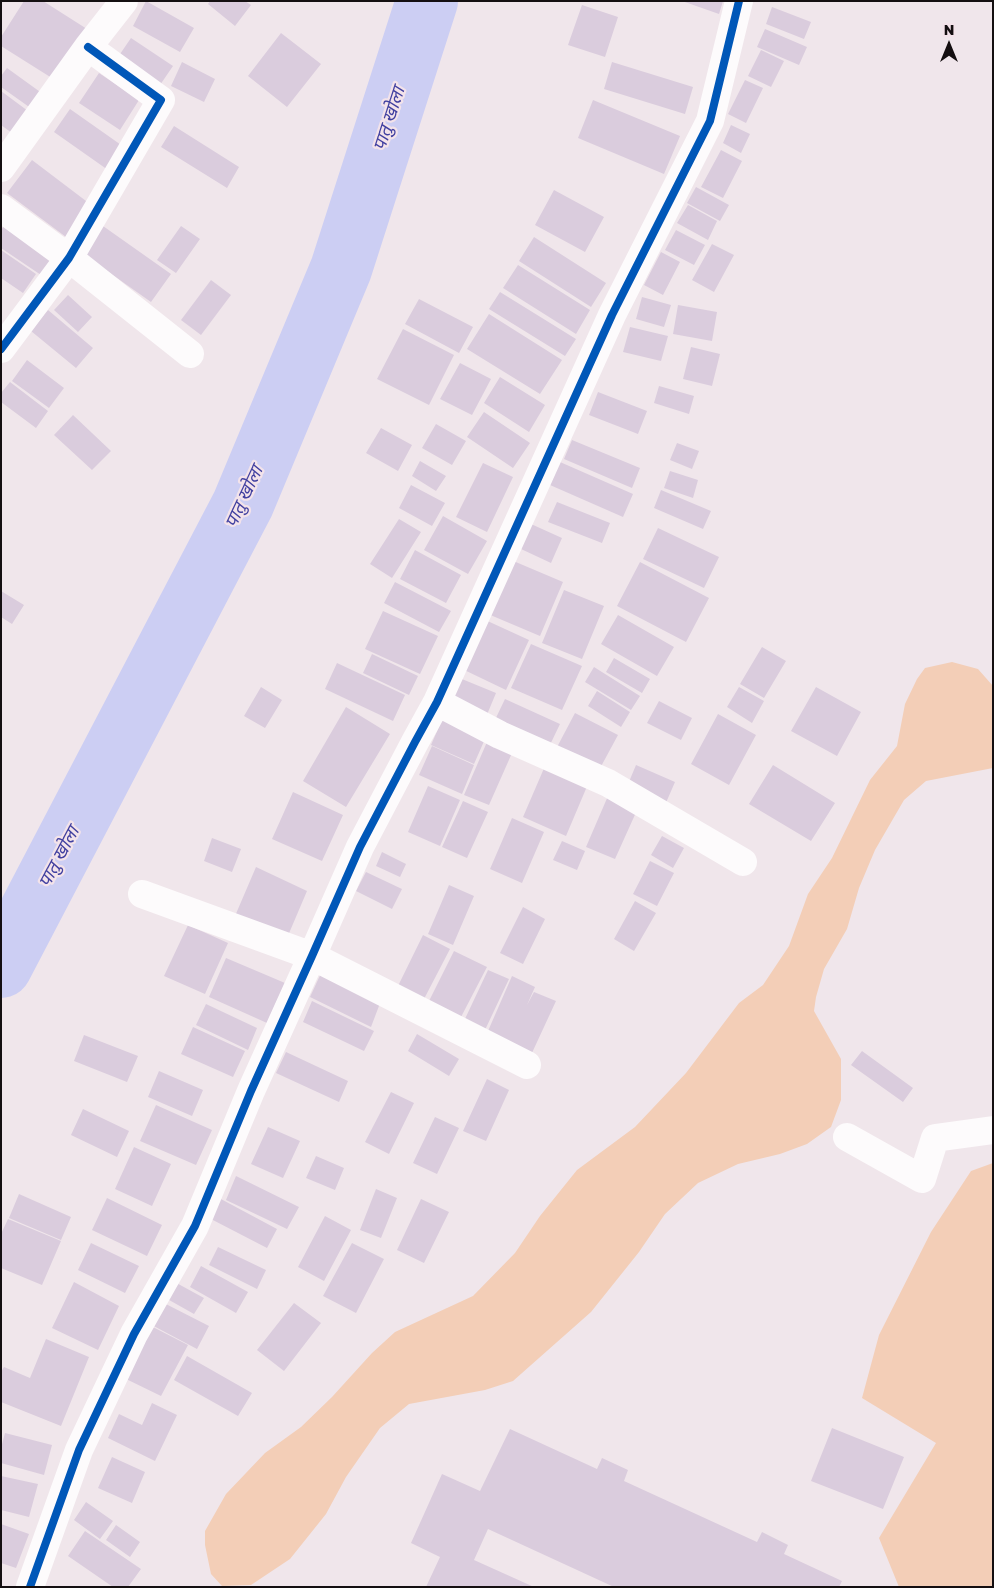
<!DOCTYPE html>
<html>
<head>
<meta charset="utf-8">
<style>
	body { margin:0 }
	#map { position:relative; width:994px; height:1588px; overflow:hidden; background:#f0e6eb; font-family:"Golos Text",sans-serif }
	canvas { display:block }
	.frame { position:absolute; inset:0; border:2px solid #140f11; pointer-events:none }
	.north { position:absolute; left:924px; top:20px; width:50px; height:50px; -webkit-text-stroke:4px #f3e3ea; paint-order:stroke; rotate:0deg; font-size:14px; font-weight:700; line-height:20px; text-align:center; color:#140f11 }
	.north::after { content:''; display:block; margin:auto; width:18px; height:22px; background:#140f11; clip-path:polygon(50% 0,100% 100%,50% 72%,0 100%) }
</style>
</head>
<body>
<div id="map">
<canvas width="994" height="1588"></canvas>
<div class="frame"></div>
<div class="north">N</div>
</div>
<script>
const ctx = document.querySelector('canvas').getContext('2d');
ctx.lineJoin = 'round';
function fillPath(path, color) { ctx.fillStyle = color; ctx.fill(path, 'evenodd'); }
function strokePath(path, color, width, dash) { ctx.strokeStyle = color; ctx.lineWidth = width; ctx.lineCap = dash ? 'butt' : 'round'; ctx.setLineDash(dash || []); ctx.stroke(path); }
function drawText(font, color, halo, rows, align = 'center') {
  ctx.font = font + ' "Golos Text","Noto Sans Devanagari",sans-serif'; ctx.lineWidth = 4.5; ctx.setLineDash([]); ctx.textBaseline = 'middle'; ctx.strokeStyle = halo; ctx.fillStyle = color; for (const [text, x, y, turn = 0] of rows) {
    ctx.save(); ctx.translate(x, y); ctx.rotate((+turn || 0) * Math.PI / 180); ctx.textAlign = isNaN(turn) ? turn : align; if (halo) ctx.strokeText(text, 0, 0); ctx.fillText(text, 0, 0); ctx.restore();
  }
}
fillPath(new Path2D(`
	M952,662L978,669L993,686V768L926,781L904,800L875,850L859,888L847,929L824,969L816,997L814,1011L841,1059V1100L831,1127L807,1144L780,1154L738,1164L698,1183L665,1214L639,1252L591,1312L513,1381L485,1390L409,1404L380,1428L346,1477L326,1514L290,1559L251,1585L222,1586L211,1574L205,1545V1531L226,1494L265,1453L301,1427L332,1397L372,1353L395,1332L473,1296L515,1253L540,1216L577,1170L635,1127L686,1073L739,1003L763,985L789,946L808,894L832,858L870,780L897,746L905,704L917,679L925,668Z
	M993,1163V1587H899L879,1538L936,1443L862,1398L879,1335L931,1232L971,1171Z`), '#f3ceb7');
strokePath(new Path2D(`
	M1,967L243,504L341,269L427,1`), '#cccef3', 62);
fillPath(new Path2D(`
	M24,1H43L87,29L55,80L1,46V37Z
	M146,1L194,28L180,52L133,26Z
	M210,1H245L251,5L235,26L208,4Z
	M682,1H723L719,14Z
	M582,5L618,17L605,57L568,45Z
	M772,7L811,22L804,39L766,24Z
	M765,29L807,47L799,65L757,47Z
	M281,33L321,64L287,107L248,76Z
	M131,38L173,66L160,85L118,57Z
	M761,50L784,61L771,87L748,76Z
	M182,62L215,79L204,102L171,86Z
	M612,62L693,87L685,114L604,89Z
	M7,68L43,94L32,109L1,87V76Z
	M99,73L139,100L120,130L79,103Z
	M745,80L763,88L746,123L728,114Z
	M1,91L28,111L12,133L1,125Z
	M593,100L680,136L664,174L578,138Z
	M70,109L124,147L108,170L54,132Z
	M731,125L750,134L741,153L723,143Z
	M174,126L239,167L227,188L161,147Z
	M721,150L742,161L723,198L701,187Z
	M32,160L90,204L66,237L7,193Z
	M696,187L729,205L720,221L687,203Z
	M554,190L604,217L585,252L535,225Z
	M688,205L717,221L708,240L677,223Z
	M7,222L55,254L41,275L1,248V230Z
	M103,226L171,274L151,302L83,254Z
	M181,226L200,239L176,273L157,260Z
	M676,230L705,245L694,265L665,250Z
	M534,237L606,283L591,307L519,261Z
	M712,244L734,255L714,292L692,280Z
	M1,250L36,274L23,293L1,278Z
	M661,252L680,262L663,295L644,285Z
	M518,265L590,310L576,334L503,288Z
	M211,280L231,295L201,335L181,320Z
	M500,292L576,339L565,356L489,309Z
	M68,295L92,317L78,332L54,310Z
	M642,297L671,305L664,327L636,319Z
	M419,299L473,327L459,353L405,324Z
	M678,305L717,312L712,341L673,334Z
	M48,310L93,348L76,368L31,331Z
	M489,314L562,360L540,394L467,349Z
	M630,327L668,336L661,361L623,352Z
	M403,329L454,355L429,405L377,379Z
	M691,347L720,354L712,386L683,379Z
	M27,360L64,388L49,408L12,381Z
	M460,363L491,379L472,415L440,399Z
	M500,377L545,405L529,432L484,403Z
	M10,382L48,411L36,428L1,402V393Z
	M659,386L694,396L689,414L654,403Z
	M598,392L647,411L638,434L589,415Z
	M484,412L530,443L513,468L467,437Z
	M73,415L111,451L92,470L54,435Z
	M436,424L466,441L452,465L422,448Z
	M381,428L412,445L398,471L366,453Z
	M572,440L640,468L632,488L564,459Z
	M677,443L699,451L692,469L670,460Z
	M420,461L446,476L436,491L412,476Z
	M560,462L633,494L623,517L550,485Z
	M483,463L513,477L487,532L456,517Z
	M670,471L698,480L693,498L664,488Z
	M411,485L445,503L432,526L399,508Z
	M661,490L711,511L703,529L654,508Z
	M557,502L610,523L602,543L548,522Z
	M443,516L487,541L468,574L424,550Z
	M399,519L421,532L392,578L370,564Z
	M531,524L562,538L551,563L521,549Z
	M658,528L719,557L704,588L643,559Z
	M415,550L461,575L446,603L400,579Z
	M511,560L563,582L540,636L488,614Z
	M640,562L709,598L686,642L617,606Z
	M395,582L451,611L439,632L384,603Z
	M564,590L604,606L582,659L542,643Z
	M1,591L24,605L12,624L1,617Z
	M383,611L438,636L420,674L365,649Z
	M618,615L674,647L657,676L601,644Z
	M481,618L529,640L506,690L458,667Z
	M531,644L582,666L562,710L511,688Z
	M762,647L786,661L764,698L740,684Z
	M372,654L418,676L409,695L363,673Z
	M614,658L650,679L642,693L606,672Z
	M337,663L405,695L393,721L325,689Z
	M594,667L640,696L631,710L585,682Z
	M457,677L496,693L486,717L447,701Z
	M261,687L282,700L265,728L244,716Z
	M739,687L764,701L752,723L727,707Z
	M816,687L861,712L837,756L791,731Z
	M597,691L630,712L621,727L588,706Z
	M505,699L560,724L548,749L493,724Z
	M659,701L692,718L681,740L647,723Z
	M346,707L390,734L346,807L303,781Z
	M575,713L618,735L598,772L556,749Z
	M718,714L756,735L729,785L691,764Z
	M442,720L485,739L474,764L431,745Z
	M487,742L512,753L489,805L464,795Z
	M432,746L474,765L462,794L419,775Z
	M636,765L675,782L665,805L626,789Z
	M773,765L835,803L811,841L749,804Z
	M545,766L588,784L566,836L523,817Z
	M428,786L460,800L440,846L408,832Z
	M293,792L343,815L322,861L272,839Z
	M608,796L638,808L615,859L586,847Z
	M463,801L488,812L467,858L442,847Z
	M512,818L544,832L522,883L490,869Z
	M662,836L684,848L673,868L651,855Z
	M212,838L241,849L232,872L204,861Z
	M562,841L585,851L577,870L553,860Z
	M382,852L406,864L400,877L376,866Z
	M650,861L674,873L657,906L633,894Z
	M256,867L307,891L287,938L235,916Z
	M366,872L402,889L392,909L356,891Z
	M449,885L474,896L453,945L428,934Z
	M635,901L656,913L634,951L614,939Z
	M523,907L545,919L523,964L500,953Z
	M188,925L228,943L205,994L164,976Z
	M423,935L450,949L424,999L398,986Z
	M454,951L487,967L461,1017L429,1001Z
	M226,958L285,983L267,1023L209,997Z
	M323,969L382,998L371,1027L310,997Z
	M488,970L509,979L485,1030L464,1021Z
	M512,976L535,987L527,1005L534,992L556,1001L531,1055L488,1031Z
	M312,1001L374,1031L364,1051L303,1022Z
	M206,1004L257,1028L248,1050L196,1025Z
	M193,1027L245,1051L233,1077L181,1054Z
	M417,1034L459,1059L449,1076L408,1051Z
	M84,1035L138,1056L127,1082L74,1061Z
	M862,1051L913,1088L903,1102L851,1065Z
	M286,1052L348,1081L339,1102L276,1073Z
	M159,1071L203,1090L192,1116L148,1097Z
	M487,1079L509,1090L486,1141L463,1131Z
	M391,1092L414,1103L389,1154L365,1142Z
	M156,1105L212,1130L196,1165L140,1141Z
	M83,1109L129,1131L117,1157L71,1135Z
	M435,1117L459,1128L437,1174L413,1163Z
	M268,1127L300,1141L283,1178L251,1164Z
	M134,1147L171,1164L152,1206L115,1189Z
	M316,1156L344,1168L335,1190L306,1178Z
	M236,1176L299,1207L287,1229L226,1200Z
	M376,1189L397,1198L381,1238L360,1230Z
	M19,1194L71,1217L61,1240L9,1218Z
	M107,1198L162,1225L147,1256L92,1230Z
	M219,1198L277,1229L267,1248L209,1218Z
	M421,1199L449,1212L424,1263L397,1250Z
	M325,1216L351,1230L324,1281L298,1267Z
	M8,1219L61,1241L42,1285L1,1268V1234Z
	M91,1243L139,1266L125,1293L78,1270Z
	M352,1243L384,1259L356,1313L323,1296Z
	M218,1247L266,1270L257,1289L209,1265Z
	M201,1266L248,1292L236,1313L190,1287Z
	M171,1280L204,1298L194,1314L162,1296Z
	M74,1282L119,1306L98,1350L52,1328Z
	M160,1301L209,1326L197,1349L148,1323Z
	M294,1303L321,1323L284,1371L257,1350Z
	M151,1326L188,1345L161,1396L124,1378Z
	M46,1339L89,1357L61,1426L1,1402V1372L4,1367L30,1378Z
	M187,1356L252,1393L238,1416L174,1380Z
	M152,1403L177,1415L155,1461L108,1438L119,1414L142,1425Z
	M832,1428L904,1457L883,1509L811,1481Z
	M510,1429L597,1469L602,1458L628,1470L624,1481L757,1542L762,1532L788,1545L784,1554L842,1581L839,1587H614L488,1529L474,1560L534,1587H426L440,1557L411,1543L442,1474L480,1491Z
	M5,1433L52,1445L44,1475L1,1463V1448Z
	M112,1457L145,1472L132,1503L98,1488Z
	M1,1476L38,1484L29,1517L1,1510Z
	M86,1502L113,1521L100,1539L74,1520Z
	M1,1524L29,1534L16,1568L1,1563Z
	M116,1525L140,1542L130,1557L106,1540Z
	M85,1531L141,1569L128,1587H113L68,1556Z`), '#daccdd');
strokePath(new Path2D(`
	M1,168L88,47L124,1
	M1,208L69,258L190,354
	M1,349L69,258L161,100L88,47
	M437,702L500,735L608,783L743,862
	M142,894L312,956L527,1065
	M847,1137L922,1179L935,1138L993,1130
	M30,1587L79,1450L134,1334L195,1226L251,1091L312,956L360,847L415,742L437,702L612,315L710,121L739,1`), '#fdfbfc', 28);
strokePath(new Path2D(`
	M1,349L69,258L161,100L88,47
	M30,1587L79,1450L134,1334L195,1226L251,1091L312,956L360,847L415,742L437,702L612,315L710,121L739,1`), '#0057b8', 8);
drawText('italic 18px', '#4140a0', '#f3e3ea', [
	["पातु खोला",389,119,-72],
	["पातु खोला",244,497,-65],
	["पातु खोला",59,857,-62]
]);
</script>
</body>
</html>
